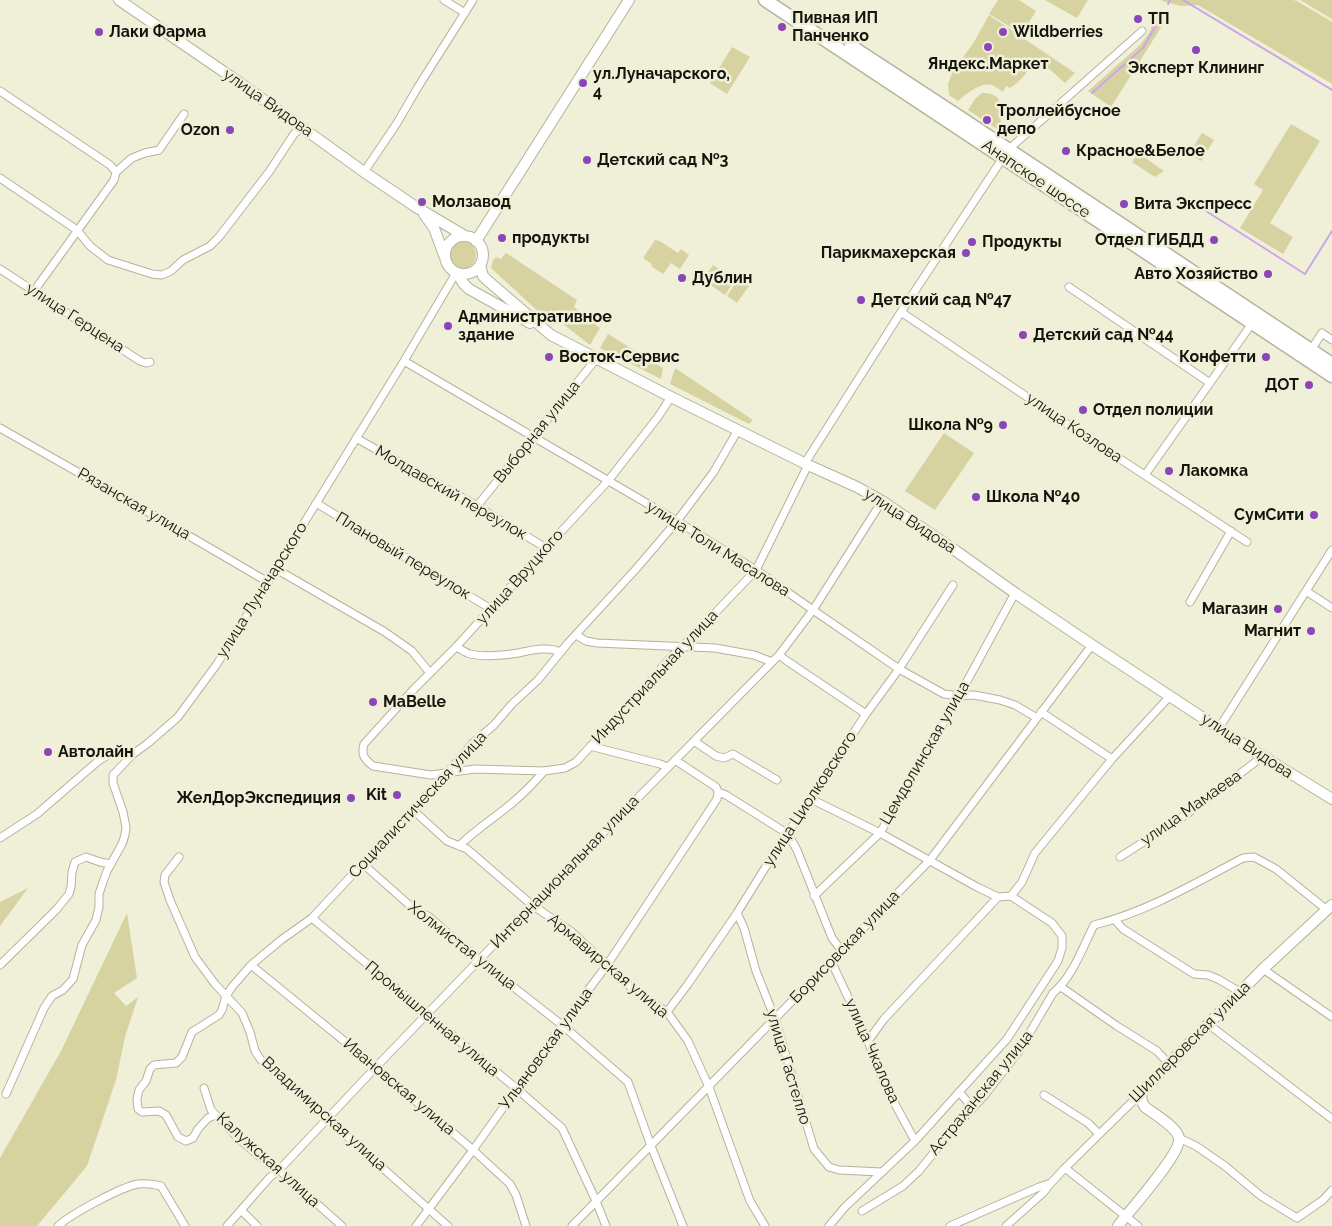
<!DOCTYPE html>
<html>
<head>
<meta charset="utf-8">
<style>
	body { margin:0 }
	canvas { display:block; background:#f0efd8 }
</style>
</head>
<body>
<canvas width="1332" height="1226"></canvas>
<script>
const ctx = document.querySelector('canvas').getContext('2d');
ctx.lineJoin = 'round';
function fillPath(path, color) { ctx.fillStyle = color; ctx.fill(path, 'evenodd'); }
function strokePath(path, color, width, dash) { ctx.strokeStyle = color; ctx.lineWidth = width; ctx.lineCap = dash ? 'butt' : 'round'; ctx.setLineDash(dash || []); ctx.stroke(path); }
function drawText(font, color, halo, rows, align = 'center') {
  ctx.font = font + ' Raleway,sans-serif'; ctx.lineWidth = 5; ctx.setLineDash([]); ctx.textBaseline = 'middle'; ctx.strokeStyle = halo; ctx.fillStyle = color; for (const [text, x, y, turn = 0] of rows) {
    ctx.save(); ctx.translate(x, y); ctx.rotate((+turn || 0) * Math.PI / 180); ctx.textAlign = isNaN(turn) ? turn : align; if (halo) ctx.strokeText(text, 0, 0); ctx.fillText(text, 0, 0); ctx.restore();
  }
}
fillPath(new Path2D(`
	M998,0H1019L1036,11L1022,34L989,14Z
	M1045,0H1088L1077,18Z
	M1162,0H1293L1297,1L1332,22V84L1198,5L1181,6L1162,1Z
	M1300,0H1332V19Z
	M1159,11L1170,13L1111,107L1088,91L1140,45L1149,33Z
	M989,15L1075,73L1065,83L1037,58C1029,69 1022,81 1010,88L1006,86L1003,92C1000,90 995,86 992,85C980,82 966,94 958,101L949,95L948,84L952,73L974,42Z
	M732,47L750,57L727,94L710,83Z
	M982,93C1007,92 1001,113 1000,131L968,110L975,99Z
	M1291,124L1320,141L1270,223L1293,237L1283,254L1240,228L1263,190L1254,184Z
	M1202,133L1214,140L1201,161L1189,154Z
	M1138,153L1164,171L1155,177L1132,162Z
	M655,240L660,241L678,253L681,249L689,255L680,269L671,263L663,274L651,266L652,264L643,258Z
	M448 255a14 14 0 1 1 28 0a14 14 0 1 1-28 0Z
	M506,253L577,300L574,307L600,328L590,345L563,324L542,315L491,268L493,260L496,257L501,259Z
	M713,265L735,280L725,295L703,280Z
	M743,272L749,276L744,283L749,286L737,303L727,296Z
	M608,334L663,368L661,379L600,348Z
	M675,368L753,420L749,424L670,384Z
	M944,433L974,453L935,510L905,491Z
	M28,888L0,926V902Z
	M127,913L137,978L114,993L126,1006L138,997L125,1037L116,1080L87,1166L37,1226H0V1158L61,1051Z`), '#d7d3a1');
strokePath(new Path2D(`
	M1183,0L1332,90
	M1168,4L1170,0
	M1092,93L1143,48L1163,13
	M1184,197L1305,274L1332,231`), '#cca5ed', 2);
const street = new Path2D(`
	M444,0L465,13
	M0,91L110,165L116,172
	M364,172L397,123L418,87L473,0
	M0,178L77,230L90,246L108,260L152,274L162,275L171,271L183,260L210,246L219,237L269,172L294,134L302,127
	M0,269L140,361L146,363L150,362
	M1069,287L1210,383
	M34,291L114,180L116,172L132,158L145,153L159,150L184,114
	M901,312L1085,436L1247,542
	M1311,350L1322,333L1332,340
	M404,361L677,521L756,570L813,610L899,669L944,694L959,696L974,695L1000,700L1015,705L1037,718
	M671,397L658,417L608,481L546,548L456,647L412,691L364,744C361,755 364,759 373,766L431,775L475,769L544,771L565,768L576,762L637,696L673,655L699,630L756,570L808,465
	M0,428L155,516L268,582
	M356,438L477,506L546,548
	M805,463L901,312L1008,150L1142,31
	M1145,475L1253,322
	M316,503L491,609
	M477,506L597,358
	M276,569L385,632L412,651L430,673
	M1306,591L1332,608
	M1190,602L1231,531
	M576,635L586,641L597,643L715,648L754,655L772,662
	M456,647C461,649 466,653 470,654C483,657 505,655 518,653C532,650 548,646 561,652
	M779,655L787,661L866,714
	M1041,712L1112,759
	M1219,728L1332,550
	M694,741L716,756L724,758L733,754L777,780
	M590,746L660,764L667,767
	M675,760L716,787L718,792L726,795L788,834L797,850L832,938L841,950
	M811,799L880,833L977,887L998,897L1011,896L1052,923L1062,936V948L1058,961L1007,1039L915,1141L845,1207L829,1226
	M413,810L447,841L467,849L532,905L572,932L635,991L667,1012L688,1041L709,1087L750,1201L765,1226
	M0,838L37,814L97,762L111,753L120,752L133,754L147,744L178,717L217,664L404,361L456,273
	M459,846C475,830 494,818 511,804C523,794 534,783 544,771
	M179,857L165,875L164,882L170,900L195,957L215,984L242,1013L250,1032L255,1051L261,1060L448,1226
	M1120,857L1187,814L1254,763L1261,756
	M363,864L415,910L428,916L479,960L562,1025L628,1082L651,1146L683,1226
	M814,896L880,833L959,696L1015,593
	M1011,896L1022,882L1035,853L1112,759L1170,696
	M737,913L744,928L756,971L775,1019L814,1149L829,1167L839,1170L881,1172
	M312,918L517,1089L562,1128L596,1201L606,1226
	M1115,920L1123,929L1194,974L1208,975L1218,979L1240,992
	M831,961L865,1033L883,1082L915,1141
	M0,965L56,910L69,894L71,887L72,872L75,862L86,857L100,862L111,864
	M251,965L376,1067L473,1150L510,1184L516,1195L526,1226
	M1263,969L1332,1017
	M1061,987L1117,1026L1157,1051L1169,1064
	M667,1012L688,984L737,913L765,868L866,714L899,669L953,585
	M1208,1024L1332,1119
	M868,1041L884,1019L998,897
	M204,1088L211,1110L236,1136L259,1156L279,1170L342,1226
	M959,1092L972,1107
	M6,1094L44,1008L52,996L63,990L73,979L82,945L96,920L99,907V894L103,882L107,871L122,844L125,835L126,827L123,812L113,783V775L133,754
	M1044,1095L1088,1123L1099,1134
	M216,1115L208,1118L198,1129L193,1138L186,1141L178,1137L166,1115L159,1111L142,1112L138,1109L137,1099L139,1090L146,1081L150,1069L154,1065L176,1063L182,1057L192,1032L219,1015L222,1010L226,996L232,987L251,965L281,940L312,918L447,773L473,743L494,725L512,704L538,680L568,643L636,569L677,521L713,473L738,430
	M1179,1138L1196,1146L1225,1166L1261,1196L1297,1218L1323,1200L1332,1190
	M1065,1168L1138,1226
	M241,1210L257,1226
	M862,1211L903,1186L919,1171L948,1135L984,1096L1019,1051L1053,993C1072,978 1083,947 1094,925C1147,912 1195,883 1243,858L1254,857L1276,869L1327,910
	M58,1226C71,1214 121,1187 138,1184C146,1183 153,1184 161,1186L185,1226
	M227,1226L270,1177L279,1170L376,1067L532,905L779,655L813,610L882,501
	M416,1226L473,1150L562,1025L607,965L717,799L718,792
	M572,1226L930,860L1092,645
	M950,1226L1039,1187L1051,1183
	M1006,1226L1043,1193L1051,1183L1065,1168L1132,1102L1141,1095`);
const secondary = new Path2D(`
	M119,0L243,85L364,172L416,207L465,236
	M424,214L434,228L444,255
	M445 255a19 19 0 1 1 38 0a19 19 0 1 1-38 0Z
	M476,241L629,0
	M480,265L483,276L487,280L551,335L671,397L808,465L857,487L882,501L956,551L1015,593L1092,645L1235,739L1332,799
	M458,274L463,283L469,289L530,323
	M1118,1226C1129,1211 1182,1153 1179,1138C1177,1127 1154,1114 1145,1107C1141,1101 1140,1097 1143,1090L1263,969L1332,905`);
const highway = new Path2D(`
	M765,0L1332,376
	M851,46L958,116L1332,364`);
strokePath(street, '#b4b39e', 9);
strokePath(secondary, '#b4b39e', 12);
strokePath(highway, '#b4b39e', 15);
strokePath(street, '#fff', 7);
strokePath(secondary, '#fff', 10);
strokePath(highway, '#fff', 12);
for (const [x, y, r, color] of [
	[1138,19,5,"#8a45b8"],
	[782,27,5,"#8a45b8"],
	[99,32,5,"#8a45b8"],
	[1003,32,5,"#8a45b8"],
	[988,47,5,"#8a45b8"],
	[1196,50,5,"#8a45b8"],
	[583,83,5,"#8a45b8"],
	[987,120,5,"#8a45b8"],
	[230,130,5,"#8a45b8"],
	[1066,151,5,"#8a45b8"],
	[587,160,5,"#8a45b8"],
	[422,202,5,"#8a45b8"],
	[1124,204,5,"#8a45b8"],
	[502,238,5,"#8a45b8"],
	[1214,240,5,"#8a45b8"],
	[972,242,5,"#8a45b8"],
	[966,253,5,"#8a45b8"],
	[1268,274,5,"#8a45b8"],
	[682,278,5,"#8a45b8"],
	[861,300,5,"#8a45b8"],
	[448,326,5,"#8a45b8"],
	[1023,335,5,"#8a45b8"],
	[549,357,5,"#8a45b8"],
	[1266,357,5,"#8a45b8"],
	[1309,385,5,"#8a45b8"],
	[1083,410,5,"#8a45b8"],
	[1003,425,5,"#8a45b8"],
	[1169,471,5,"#8a45b8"],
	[976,497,5,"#8a45b8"],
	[1314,515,5,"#8a45b8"],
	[1278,609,5,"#8a45b8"],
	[1311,631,5,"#8a45b8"],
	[373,702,5,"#8a45b8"],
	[48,752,5,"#8a45b8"],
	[397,795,5,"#8a45b8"],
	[351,798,5,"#8a45b8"]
]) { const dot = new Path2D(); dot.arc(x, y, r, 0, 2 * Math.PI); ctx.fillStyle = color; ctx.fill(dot); strokePath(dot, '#f0efd8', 2); }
drawText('bold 16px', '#16150d', '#f0efd8', [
	["Пивная ИП",792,18],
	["Панченко",792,36],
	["ТП",1148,19],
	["Лаки Фарма",109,32],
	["Wildberries",1013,32],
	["Яндекс.Маркет",988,64,"center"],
	["Эксперт Клининг",1196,68,"center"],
	["ул.Луначарского,",593,74],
	["4",593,92],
	["Троллейбусное",997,111],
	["депо",997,129],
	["Ozon",220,130,"right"],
	["Красное&Белое",1076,151],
	["Детский сад №3",597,160],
	["Молзавод",432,202],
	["Вита Экспресс",1134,204],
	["продукты",512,238],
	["Отдел ГИБДД",1204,240,"right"],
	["Продукты",982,242],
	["Парикмахерская",956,253,"right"],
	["Авто Хозяйство",1258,274,"right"],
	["Дублин",692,278],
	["Детский сад №47",871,300],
	["Административное",458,317],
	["здание",458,335],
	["Детский сад №44",1033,335],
	["Восток-Сервис",559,357],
	["Конфетти",1256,357,"right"],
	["ДОТ",1299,385,"right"],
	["Отдел полиции",1093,410],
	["Школа №9",993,425,"right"],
	["Лакомка",1179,471],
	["Школа №40",986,497],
	["СумСити",1304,515,"right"],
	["Магазин",1268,609,"right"],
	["Магнит",1301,631,"right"],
	["MaBelle",383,702],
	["Автолайн",58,752],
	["Kit",387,795,"right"],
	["ЖелДорЭкспедиция",341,798,"right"]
], 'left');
drawText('16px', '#16150d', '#f0efd8', [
	["улица Видова",268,103,35],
	["Анапское шоссе",1036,179,34],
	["улица Герцена",75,318,33],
	["улица Козлова",1074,428,34],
	["Выборная улица",537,432,-51],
	["Молдавский переулок",451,493,30],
	["Рязанская улица",134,504,30],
	["улица Видова",910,521,33],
	["улица Толи Масалова",718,549,32],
	["Плановый переулок",403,556,31],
	["улица Вруцкого",520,577,-48],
	["улица Луначарского",262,590,-58],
	["Индустриальная улица",655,677,-47],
	["улица Видова",1247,746,33],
	["Цемдолинская улица",925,753,-60],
	["улица Циолковского",810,799,-57],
	["Социалистическая улица",418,805,-47],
	["улица Мамаева",1191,808,-35],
	["Интернациональная улица",565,872,-46],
	["Холмистая улица",462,946,38],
	["Борисовская улица",845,947,-46],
	["Армавирская улица",608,966,40],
	["Промышленная улица",432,1019,40],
	["Шиллеровская улица",1190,1042,-45],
	["Ульяновская улица",546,1049,-54],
	["улица Чкалова",872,1051,66],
	["улица Гастелло",788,1067,73],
	["Ивановская улица",399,1087,40],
	["Астраханская улица",981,1093,-51],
	["Владимирская улица",324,1114,42],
	["Калужская улица",268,1160,42]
]);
</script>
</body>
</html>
